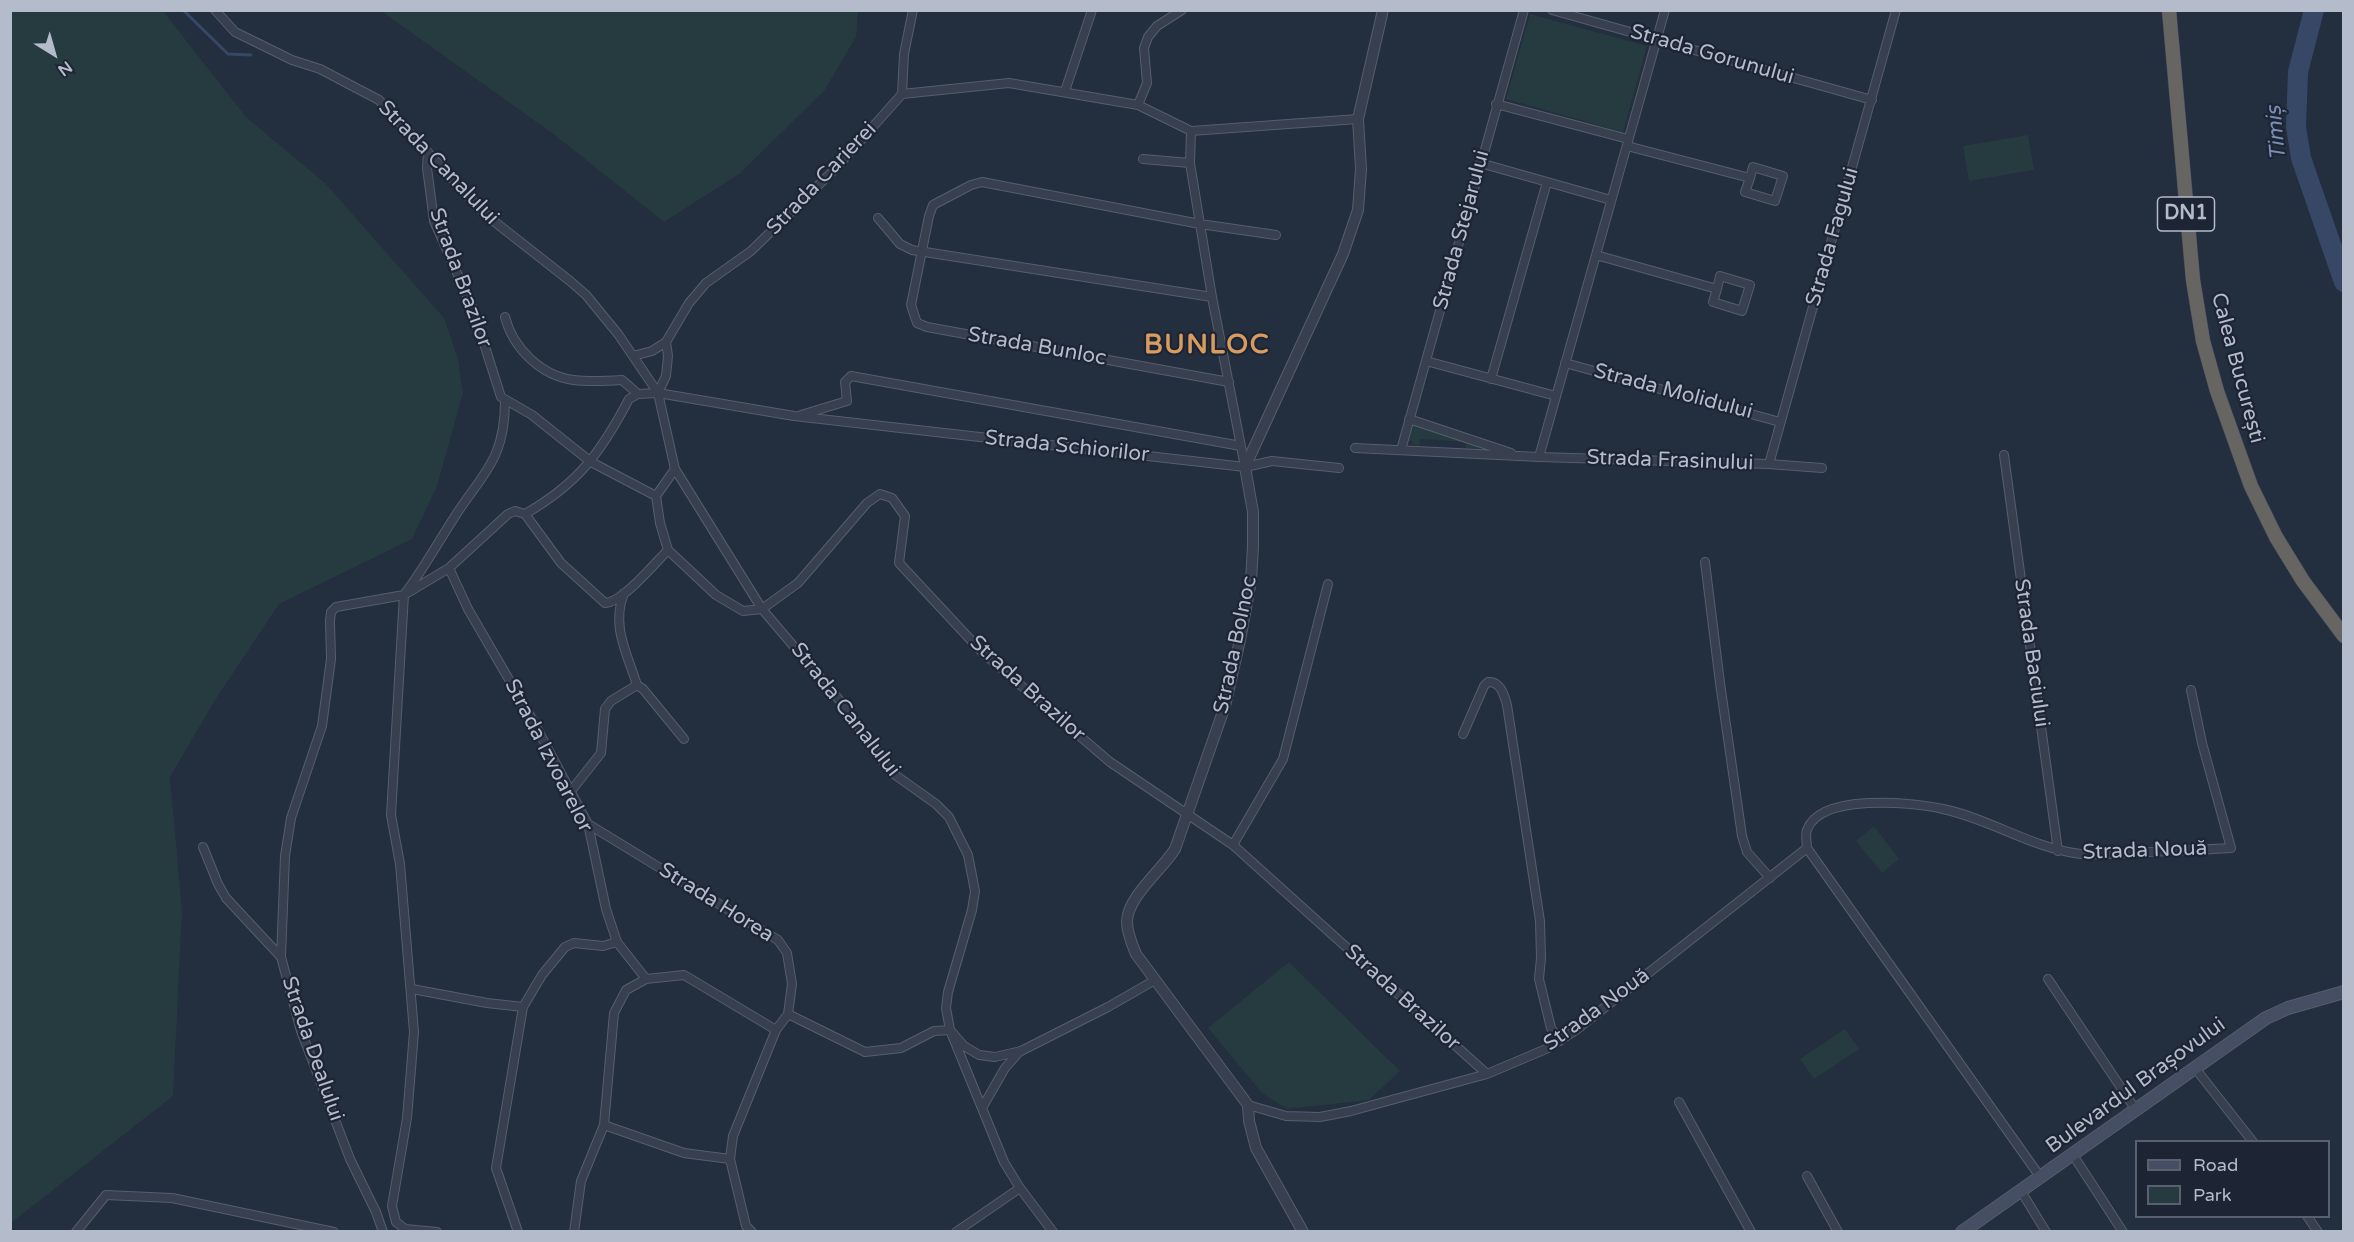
<!DOCTYPE html>
<html>
<head>
<meta charset="utf-8">
<style>
	body { margin:0 }
	#map { position:relative; width:2354px; height:1242px; overflow:hidden; background:#232e3f; font-family:"Varela Round",sans-serif }
	canvas { display:block }
	.frame { position:absolute; inset:0; border:12px solid #b4bbca; pointer-events:none }
	.legend { position:absolute; left:2135px; top:1140px; width:195px; height:78px; box-sizing:border-box; background:#1d2534; border:2px solid #596170; margin:0; padding:8px 10px; list-style:none; font-size:18px; color:#b4bbca }
	.legend li { display:flex; align-items:center; gap:12px; height:30px }
	.legend b { width:30px; border:2px solid #596170 }
	.north { position:absolute; left:24px; top:24px; width:60px; height:60px; -webkit-text-stroke:4px #1d2534; paint-order:stroke; rotate:143deg; font-size:16px; font-weight:700; line-height:24px; text-align:center; color:#b4bbca }
	.north::after { content:''; display:block; margin:auto; width:21px; height:27px; background:#b4bbca; clip-path:polygon(50% 0,100% 100%,50% 72%,0 100%) }
</style>
</head>
<body>
<div id="map">
<canvas width="2354" height="1242"></canvas>
<div class="frame"></div>
<ul class="legend">
<li><b style="height:8px;background:#454e62"></b>Road</li>
<li><b style="height:16px;background:#253b40"></b>Park</li>
</ul>
<div class="north">N</div>
</div>
<script>
const ctx = document.querySelector('canvas').getContext('2d');
ctx.lineJoin = 'round';
function fillPath(path, color) { ctx.fillStyle = color; ctx.fill(path, 'evenodd'); }
function strokePath(path, color, width, dash) { ctx.strokeStyle = color; ctx.lineWidth = width; ctx.lineCap = dash ? 'butt' : 'round'; ctx.setLineDash(dash || []); ctx.stroke(path); }
function drawText(font, color, halo, rows, align = 'center') {
  ctx.font = font + ' "Varela Round",sans-serif'; ctx.lineWidth = 4.5; ctx.setLineDash([]); ctx.textBaseline = 'middle'; ctx.strokeStyle = halo; ctx.fillStyle = color; for (const [text, x, y, turn = 0] of rows) {
    ctx.save(); ctx.translate(x, y); ctx.rotate((+turn || 0) * Math.PI / 180); ctx.textAlign = isNaN(turn) ? turn : align; if (halo) ctx.strokeText(text, 0, 0); ctx.fillText(text, 0, 0); ctx.restore();
  }
}
fillPath(new Path2D(`
	M11,10L163,11L246,117L325,183L444,318L458,359L463,393L437,486L412,539L279,604L215,700L170,777L182,911L173,1096L11,1223Z
	M381,11H858L856,37L824,91L739,174L664,222L556,136Z
	M1530,14L1647,46L1623,132L1506,99Z
	M2028,135L2034,170L1969,181L1963,146Z
	M1413,425H1416L1481,446L1479,449L1466,448L1465,442L1420,439L1419,446L1415,445L1409,440Z
	M1874,826L1899,859L1882,873L1856,841Z
	M1289,962L1400,1071L1369,1100L1287,1109L1262,1093L1208,1028Z
	M1845,1029L1859,1049L1814,1079L1800,1059Z`), '#253b40');
strokePath(new Path2D(`
	M183,10L228,54L251,55`), '#374867', 3);
strokePath(new Path2D(`
	M2314,10L2298,72L2296,127L2301,158L2344,282`), '#374867', 20);
const minor = new Path2D(`
	M215,10L235,32L292,60L320,69L379,100L486,215L570,281L586,295L618,334L658,393L675,469L762,609L841,702L891,772L936,804L949,817L968,855L975,891L972,910L948,992L946,1008L950,1030L1004,1162L1020,1188L1053,1232
	M1552,10L1872,100
	M1065,91L1092,10
	M902,94L904,54L913,10
	M1496,104L1628,139
	M1138,105L1147,83L1144,48L1148,37L1157,26L1182,10
	M1191,131L1190,163L1212,297L1245,467
	M1191,131L1358,119
	M1627,146L1750,178L1745,192L1775,201L1783,176L1753,167L1750,178
	M428,152L427,168L434,221L473,309L501,397L532,415L591,462L656,496
	M1143,159L1190,163
	M1480,163L1611,200
	M878,218L900,244L912,250L1212,297
	M1596,255L1717,289L1713,302L1742,311L1750,285L1720,276L1717,289
	M505,317C513,348 541,376 574,380C590,382 606,381 622,380L638,394
	M633,356L652,351L666,342
	M1426,361L1556,396
	M1565,363L1780,422
	M1491,379L1547,182
	M1229,382L927,327L917,323L911,305L929,216L933,205L971,185L982,182L1200,224L1276,235
	M658,393L666,376L668,356L666,342L689,303L706,283L751,251L837,167L902,94L1009,83L1138,105L1191,131
	M801,415L847,401L845,382L851,376L1241,446
	M1409,419L1511,453
	M1355,448L1539,457L1769,464L1822,468
	M1401,450L1524,10
	M2004,455L2058,851
	M1539,457L1665,10
	M1769,464L1896,10
	M675,469L656,496L660,523L668,550L716,595L743,611L762,609L798,583L867,503L880,494L892,498L905,516L899,563L982,652L1110,762L1233,845L1487,1074
	M525,514L561,563L605,603C622,603 655,563 668,550
	M1705,562L1720,683L1742,836L1747,852L1770,878
	M449,568L468,609L532,719L588,824L606,909L617,942L646,979
	M637,685L643,689L684,739
	M1463,734L1484,686L1488,682C1500,681 1504,694 1507,705L1540,921L1541,958L1539,979L1551,1028L1560,1041
	M571,791L601,753L605,709L611,701L637,685C627,653 611,626 624,593
	M588,824L778,940L787,953L792,984L788,1014L776,1030L733,1136L730,1159L746,1226L752,1232
	M1233,845L1283,759L1328,584
	M203,847L218,884L226,898L281,957
	M2048,979L2136,1110
	M412,989L487,1003L523,1007
	M788,1014L865,1052L901,1048L934,1031L950,1030L964,1046L979,1055L995,1057L1021,1051L1108,1007L1155,980
	M2195,1068L2253,1142
	M1679,1102L1751,1232
	M1248,1105L1286,1116L1320,1117L1351,1111L1487,1074L1546,1049L1576,1030L1807,848
	M982,1108L1005,1068L1020,1051
	M604,1125L684,1153L730,1159
	M2073,1155L2123,1232
	M1807,1176L1838,1232
	M2041,1178L1807,848C1807,843 1805,836 1807,830C1820,793 1912,802 1943,809C1991,819 2031,848 2081,854C2097,856 2115,853 2131,853C2164,851 2198,850 2231,848L2202,743L2191,690
	M2021,1191L2046,1232
	M2307,1216L2318,1232
	M76,1232L106,1195L172,1198L334,1232
	M383,1232L376,1212L350,1159L301,1031L281,957L285,856L291,818L322,726L331,659L330,621L331,612L336,607L404,595L449,568L508,514L515,511L525,514C579,483 601,452 629,399L638,394L658,393L794,416L1245,467L1272,461L1339,468
	M437,1232L405,1229L396,1222L392,1206L407,1118L414,1032L400,864L391,815L404,595C422,571 436,546 452,521C481,474 505,462 505,401
	M518,1232L496,1168L523,1007L542,975L565,947L574,943L603,946L617,942
	M574,1232L581,1181L604,1125L614,1013L626,990L646,979L684,975L776,1030
	M956,1232L1020,1188`);
const tertiary = new Path2D(`
	M1303,1232L1256,1148L1249,1121L1248,1105L1136,954C1132,944 1127,933 1127,922C1127,897 1162,870 1175,849L1225,706L1240,640L1251,581L1253,546V512L1245,467L1343,254L1358,210L1361,169L1358,119L1383,10`);
const secondary = new Path2D(`
	M1962,1232L2266,1018L2288,1008L2344,992`);
const trunk = new Path2D(`
	M2169,10L2193,280L2203,341L2217,391L2251,486L2276,537L2303,581L2344,636`);
strokePath(minor, '#565e6d', 10);
strokePath(tertiary, '#565e6d', 12);
strokePath(secondary, '#565e6d', 14);
strokePath(trunk, '#434b5a', 15);
strokePath(minor, '#38404f', 8);
strokePath(tertiary, '#38404f', 10);
strokePath(secondary, '#454e62', 12);
strokePath(trunk, '#666562', 14);
for (const [x, y, w] of [
	[2186,214,57]
]) { const box = new Path2D(); box.roundRect(x - w / 2, y - 17, w, 34, 4.5); ctx.fillStyle = '#1d2534'; ctx.fill(box); strokePath(box, '#b4bbca', 1.5); }
drawText('bold 20px', '#b4bbca', null, [
	["DN1",2186,214]
]);
drawText('21px', '#b4bbca', '#1d2534', [
	["Strada Gorunului",1712,55,16],
	["Strada Canalului",438,163,46],
	["Strada Carierei",822,179,-46],
	["Strada Stejarului",1462,230,-75],
	["Strada Fagului",1833,237,-74],
	["Strada Brazilor",460,278,70],
	["Strada Bunloc",1037,347,10],
	["Calea București",2237,368,75],
	["Strada Molidului",1673,392,15],
	["Strada Schiorilor",1067,447,6],
	["Strada Frasinului",1670,461,2],
	["Strada Bolnoc",1236,645,-78],
	["Strada Baciului",2031,653,82],
	["Strada Brazilor",1027,689,42],
	["Strada Canalului",845,710,52],
	["Strada Izvoarelor",548,756,63],
	["Strada Nouă",2145,851,-2],
	["Strada Horea",716,903,32],
	["Strada Brazilor",1402,998,42],
	["Strada Nouă",1597,1010,-36],
	["Strada Dealului",312,1049,71],
	["Bulevardul Brașovului",2136,1086,-36]
]);
drawText('italic 22px', '#7b8eb2', '#1d2534', [
	["Timiș",2277,133,-95]
]);
ctx.letterSpacing = '1.5px';
drawText('bold 27px', '#d99c60', '#1d2534', [
	["BUNLOC",1207,346]
]);
ctx.letterSpacing = '0px';
</script>
</body>
</html>
